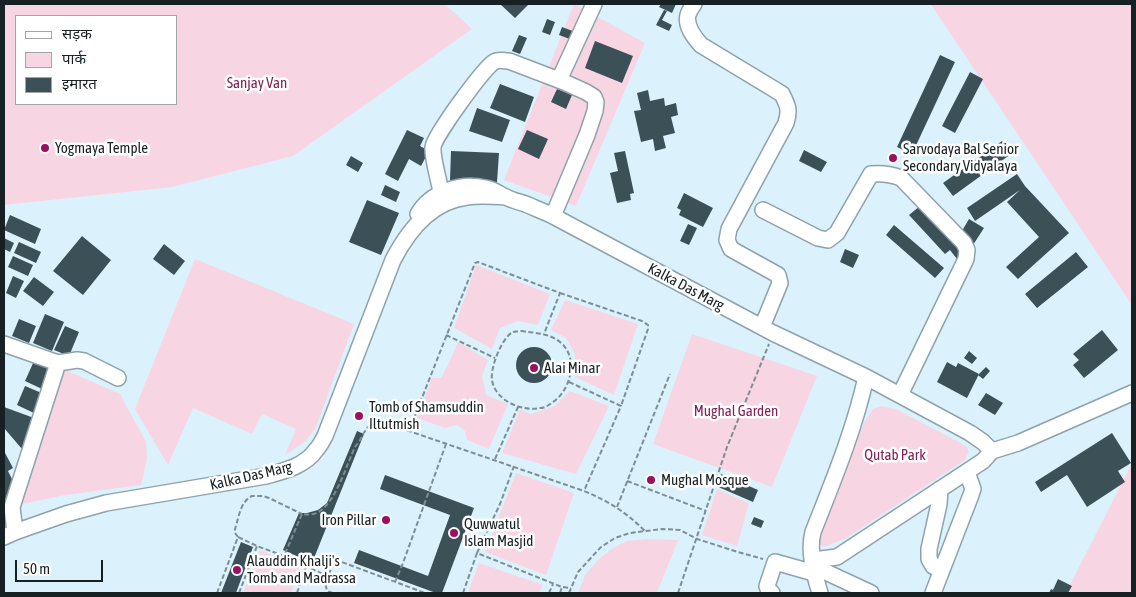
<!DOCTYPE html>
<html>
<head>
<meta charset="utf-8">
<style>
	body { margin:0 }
	#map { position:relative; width:1136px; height:597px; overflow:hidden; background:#dbf2fc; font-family:"Asap Condensed","Noto Sans Devanagari",sans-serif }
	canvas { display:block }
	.frame { position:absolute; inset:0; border:5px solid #172023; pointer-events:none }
	.legend { position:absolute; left:15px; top:15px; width:162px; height:90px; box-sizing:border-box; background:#fff; border:1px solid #a2a6a7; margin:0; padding:6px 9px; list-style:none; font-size:15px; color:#172023 }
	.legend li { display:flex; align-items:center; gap:10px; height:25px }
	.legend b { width:25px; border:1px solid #a2a6a7 }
	.scale { position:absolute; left:15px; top:560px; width:88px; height:22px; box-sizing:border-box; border:2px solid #172023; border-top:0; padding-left:6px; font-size:15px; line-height:18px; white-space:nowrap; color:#172023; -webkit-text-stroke:4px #fff; paint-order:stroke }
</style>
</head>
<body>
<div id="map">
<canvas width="1136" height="597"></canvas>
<div class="frame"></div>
<ul class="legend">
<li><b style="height:6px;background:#fff"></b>सड़क</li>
<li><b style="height:14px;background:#f8d5e3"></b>पार्क</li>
<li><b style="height:14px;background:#3c5058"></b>इमारत</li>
</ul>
<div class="scale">50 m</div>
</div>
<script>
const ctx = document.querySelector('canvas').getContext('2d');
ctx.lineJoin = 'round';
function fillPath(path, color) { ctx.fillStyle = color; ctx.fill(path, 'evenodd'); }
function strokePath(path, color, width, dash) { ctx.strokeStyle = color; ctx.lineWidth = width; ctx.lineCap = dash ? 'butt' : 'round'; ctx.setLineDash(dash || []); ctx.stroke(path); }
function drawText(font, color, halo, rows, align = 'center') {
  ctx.font = font + ' "Asap Condensed",sans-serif'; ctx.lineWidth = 5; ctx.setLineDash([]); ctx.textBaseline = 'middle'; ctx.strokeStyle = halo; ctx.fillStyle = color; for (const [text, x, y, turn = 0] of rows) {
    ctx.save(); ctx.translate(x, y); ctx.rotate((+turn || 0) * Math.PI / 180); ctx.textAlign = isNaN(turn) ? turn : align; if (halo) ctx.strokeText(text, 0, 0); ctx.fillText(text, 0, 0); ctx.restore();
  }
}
fillPath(new Path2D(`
	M4,4H445L472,29L293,156L172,187L4,205ZM16,16H176V104H16Z
	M574,4L645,43L576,206L504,180Z
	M929,4H1132V27L1131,28L1132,29V305L932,6Z
	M195,259L354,324L316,427L306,441L285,455L296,429L262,414L252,434L193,408L168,465L135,409Z
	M476,265L550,294L538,325L518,321L500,328L492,349L454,328Z
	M565,300L638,324L614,395L575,377V354L566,338L551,330Z
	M692,334L817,376L772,487L653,444Z
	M458,342L488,360L482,376L486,395L508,404L489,449L467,440L465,431L457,425L445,428L417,418L432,378H441L448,365Z
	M63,369L120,394L146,442L147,459L141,485L65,495L22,504Z
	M570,391L609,406L576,474L502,453L520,409L531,414L555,406Z
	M881,406L898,410L966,446L969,451L965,460L846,538L824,547L819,544L815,534L865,421L873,409Z
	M1132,463V593H1066Z
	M516,473L574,493L546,575L485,552Z
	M717,489L749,503L737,546L702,535Z
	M648,539L678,540L657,593H578L585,575L599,559L613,548L627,541Z
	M260,550L301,567L291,593H243Z
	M479,563L543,585L539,593H468Z`), '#f8d5e3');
fillPath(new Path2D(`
	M500,4H529L515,18Z
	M661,4H676L672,13L659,7Z
	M664,10L667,11L662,20L672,25L669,31L656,25Z
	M547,19L555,22L550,35L542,32Z
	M562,27L578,33L575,41L559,35Z
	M519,35L527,38L520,54L512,51Z
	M595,41L633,56L622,83L585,68Z
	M940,55L955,62L912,154L897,147Z
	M970,72L983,79L955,133L942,126Z
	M500,84L534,97L525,122L490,108Z
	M557,89L572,95L566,109L551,102Z
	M648,90L650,101L664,98L665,106L676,103L678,115L671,117L675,133L663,136L666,148L655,151L653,139L641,142L634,111L641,110L637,93Z
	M477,108L510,120L502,142L469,131Z
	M407,130L424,138L420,146L429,151L421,166L409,159L398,181L385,174Z
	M527,130L548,139L539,159L518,149Z
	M1002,141L1011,154L953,196L943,183Z
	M804,150L827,162L821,172L799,161Z
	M451,151L499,153L497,182L450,180Z
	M625,151L634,193L630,194L631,200L617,203L610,173L618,171L614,153Z
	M351,156L363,163L358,172L346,165Z
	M1017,174L1025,186L1069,233L1018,279L1006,267L1039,237L1007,202L1020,190L975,221L967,208Z
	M385,185L400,192L396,202L381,195Z
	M684,193L713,208L703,227L679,215L681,210L677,208Z
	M367,200L399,213L381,255L349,242Z
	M920,206L964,252L957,259L950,250L945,254L909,215Z
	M10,215L41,229L35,244L4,230Z
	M969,219L984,228L973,245L959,236Z
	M688,224L697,228L689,245L680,241Z
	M894,225L944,268L935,278L886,235Z
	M82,236L111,260L83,295L53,271Z
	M4,238L14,243L10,252L4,249Z
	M19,242L41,252L36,263L14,253Z
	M164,244L185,261L174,275L153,259Z
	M845,249L859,255L853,268L840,262Z
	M1076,252L1088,267L1037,308L1025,294Z
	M13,256L33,265L28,276L8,267Z
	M13,276L24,281L16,298L6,293Z
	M34,277L54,292L43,306L23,291Z
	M45,314L64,322L52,351L33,343Z
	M19,319L36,326L29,343L12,336Z
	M65,326L79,332L69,356L54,350Z
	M1102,330L1118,350L1084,378L1073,365L1079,360L1073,354Z
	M516 365a18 18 0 1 1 36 0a18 18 0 1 1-36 0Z
	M969,351L977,358L972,364L964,358Z
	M34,361L51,368L42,389L25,381Z
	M947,362L956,367L958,363L979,374L967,398L937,382Z
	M986,367L990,371L983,379L978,375Z
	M25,386L44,394L36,414L17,405Z
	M986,393L1003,403L995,415L978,405Z
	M4,407L34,418L22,449L4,428Z
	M357,431L364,434L312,563L283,550L299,513H307L318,510L327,503Z
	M1112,433L1131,463L1118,471L1125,482L1087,507L1067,475L1041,492L1035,482Z
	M4,451L13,468L8,471L13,481L7,506L4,508Z
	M721,474L758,490L753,502L716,486Z
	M385,475L474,508L442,593H436L354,563L359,550L428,576L450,515L380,489Z
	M754,517L764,521L761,528L751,524Z
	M241,542L253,547L236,593H221Z
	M1058,579L1072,586L1068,593H1049L1051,589L1053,590Z`), '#3c5058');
const minor = new Path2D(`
	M694,4C692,7 689,11 688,15C685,26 694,37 701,45L782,94C788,106 790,110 786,123L729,229L727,240L731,249L778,275L780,283L762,327
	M559,80L594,4
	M441,192C439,180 432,158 433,147C435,135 483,69 494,62C498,59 504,61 509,61L564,82L586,92L594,97L596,102L595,111L587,135L553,216
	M763,210L818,238L828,240L837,233L871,174C882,173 891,174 901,178L964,243L967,250L966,259L900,395
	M418,214C431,192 461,182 485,188C493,189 499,194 506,197C513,201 521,202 528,205C537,209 545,212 553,216L773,333L866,377L970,433L983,442L992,451
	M4,344L58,363L12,507L15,532
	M58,363L77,360L84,361L118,378
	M940,489L939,504L929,549V559L933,566L941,571
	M4,537L15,532L66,514L106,503L266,476C284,471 305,466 316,450C320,446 322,441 325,436L393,260C408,231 432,201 467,197C479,195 493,196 506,197
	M813,560L837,557L983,461L992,451L1018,443L1132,393
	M813,566L871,593
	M772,593L768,589L767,586L775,562L814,573
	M820,593C814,574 808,551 813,532C833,481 854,431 866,377
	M933,593L971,495L973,489L967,472`);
strokePath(minor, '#8da3ac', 18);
strokePath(new Path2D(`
	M560,293L642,321L648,325V329L621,406
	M521,331C534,333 549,333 560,342C579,357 571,390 553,402C549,405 545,408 540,408C521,412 495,400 492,380C490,368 502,337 513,332C515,331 518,332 521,331Z
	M446,335L495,358
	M569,382L621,406L584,491
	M409,431L475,263L478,262L560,293L544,334
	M495,459L518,407
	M627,481L706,511
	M617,507L670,374
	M238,537L235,533V529C239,517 240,502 252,496H263L269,498L302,514
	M477,553L500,504L514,466
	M329,577L284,556L302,514C308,515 315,515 320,511C337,499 346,466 355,447C358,443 361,439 363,434C368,427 371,420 380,420L409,431L584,491C608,501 626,512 645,531
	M395,582L403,563L446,444
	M217,593L238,537L257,546L284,556
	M239,593L257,546
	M297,593L306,567
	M333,593C329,592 326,591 326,586L332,565L335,561H339L425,593
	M463,593L477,553L562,587L571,588
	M549,593L553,584
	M560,593L562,587
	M569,593L578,572L601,547L615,538L630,533L662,529L680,530L697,539L738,552L763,559
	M678,593L727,447L769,344`), '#7e8e95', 2, [5, 2.5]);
strokePath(minor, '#fff', 15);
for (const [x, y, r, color] of [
	[45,148,5,"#9a0f61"],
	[893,158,5,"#9a0f61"],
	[534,368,5,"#9a0f61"],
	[359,416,5,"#9a0f61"],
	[651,480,5,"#9a0f61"],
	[386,520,5,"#9a0f61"],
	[454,533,5,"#9a0f61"],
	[237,570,5,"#9a0f61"]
]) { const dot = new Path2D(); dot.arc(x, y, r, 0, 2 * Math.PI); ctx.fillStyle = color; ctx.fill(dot); strokePath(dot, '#fff', 2); }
drawText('15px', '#822155', '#fff', [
	["Sanjay Van",257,83],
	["Mughal Garden",736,411],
	["Qutab Park",895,455]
]);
drawText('15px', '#172023', '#fff', [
	["Yogmaya Temple",55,148],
	["Sarvodaya Bal Senior",903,149],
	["Secondary Vidyalaya",903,166],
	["Alai Minar",544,368],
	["Tomb of Shamsuddin",369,407],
	["Iltutmish",369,424],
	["Mughal Mosque",661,480],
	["Iron Pillar",376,520,"right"],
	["Quwwatul",464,524],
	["Islam Masjid",464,541],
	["Alauddin Khalji's",247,561],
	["Tomb and Madrassa",247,578]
], 'left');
drawText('15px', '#172023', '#fff', [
	["Kalka Das Marg",686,287,28],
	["Kalka Das Marg",251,476,-13]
]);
</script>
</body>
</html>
